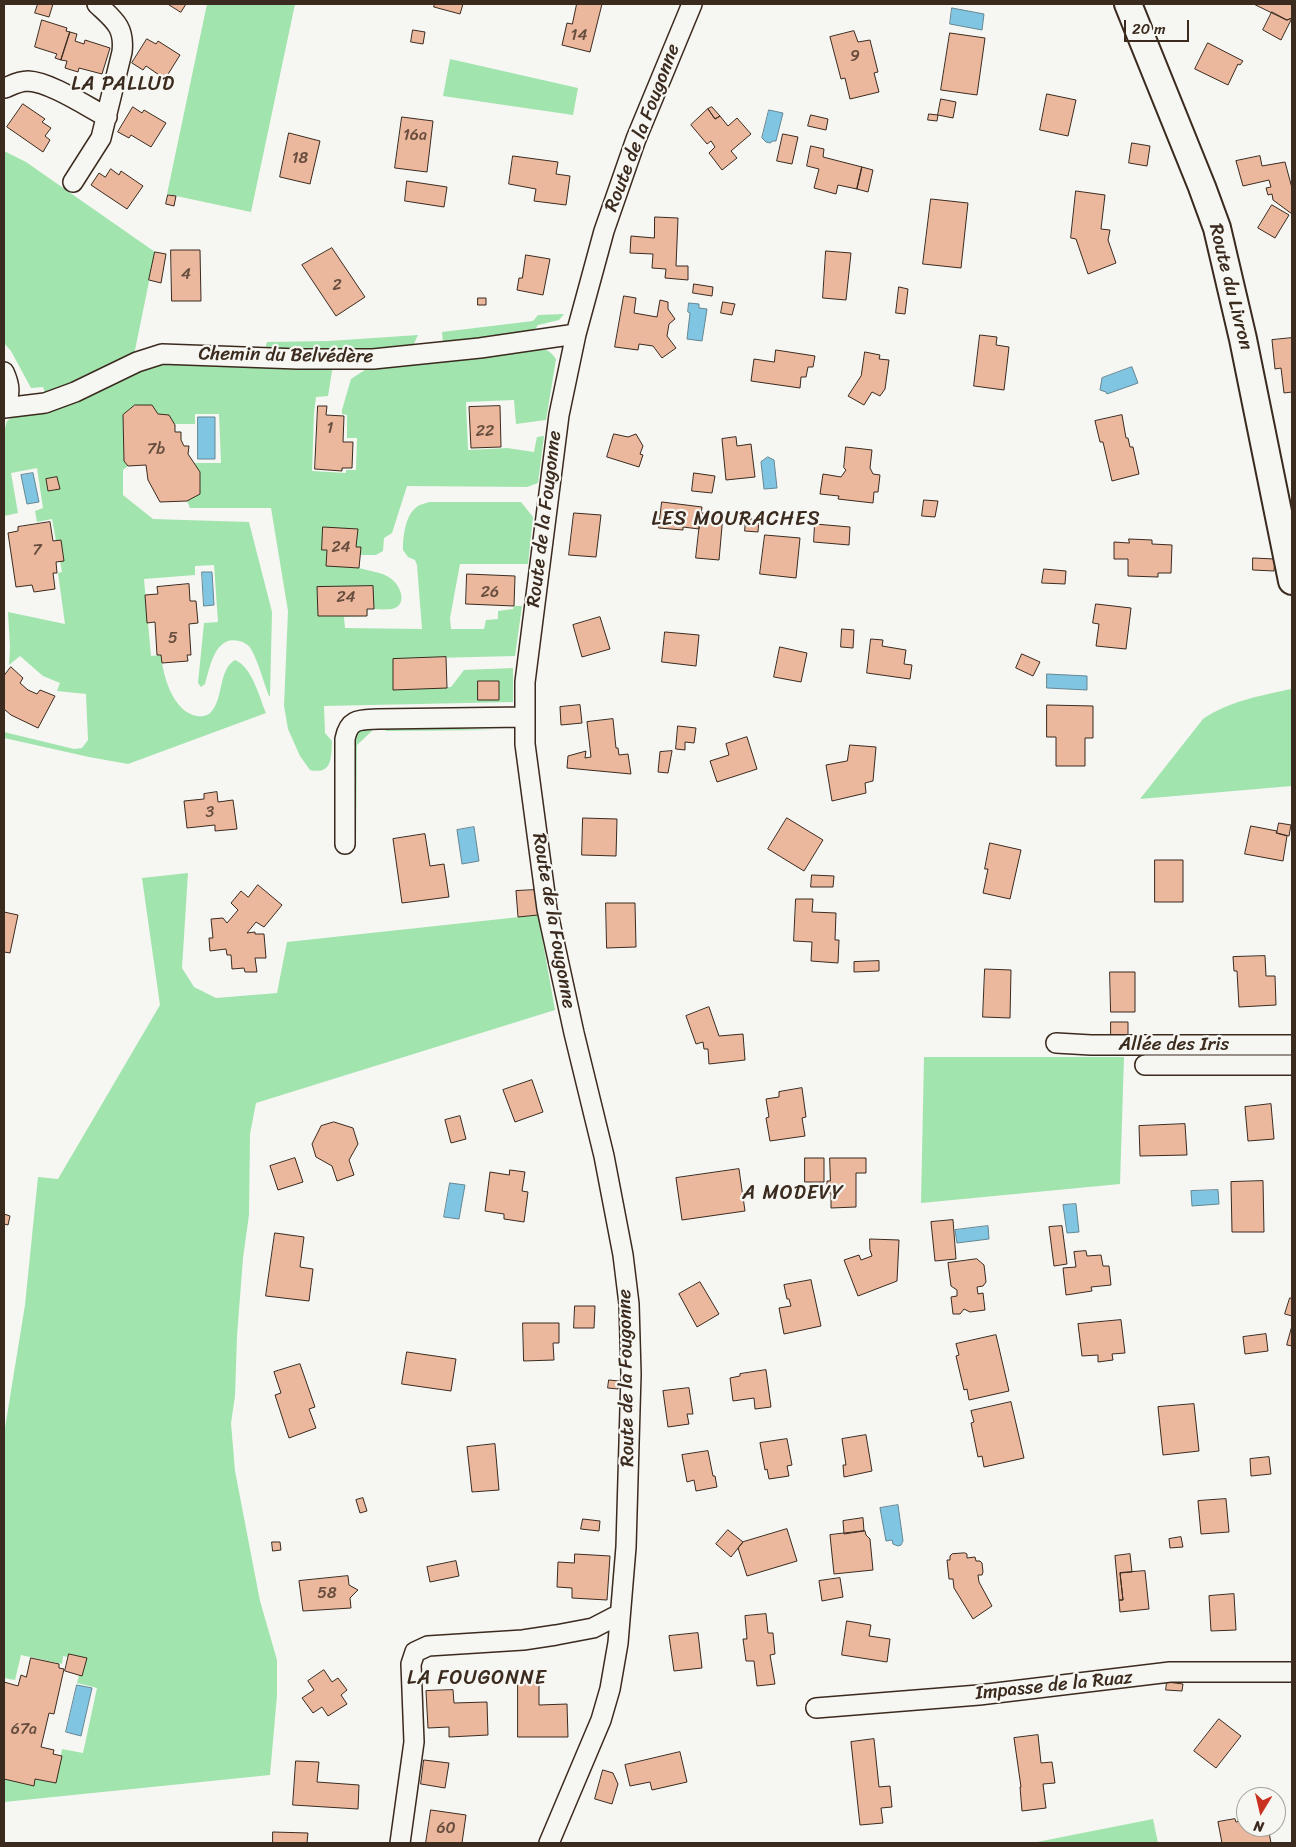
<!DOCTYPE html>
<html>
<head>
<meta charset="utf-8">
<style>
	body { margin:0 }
	#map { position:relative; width:1296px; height:1847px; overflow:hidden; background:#f6f6f2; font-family:Sriracha,sans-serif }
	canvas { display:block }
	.frame { position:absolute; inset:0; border:5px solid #3b2a1e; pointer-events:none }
	.north { position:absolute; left:1236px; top:1787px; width:50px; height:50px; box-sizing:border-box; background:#f6f6f2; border:1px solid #aba49d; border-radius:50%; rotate:189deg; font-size:14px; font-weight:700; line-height:20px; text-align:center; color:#3b2a1e }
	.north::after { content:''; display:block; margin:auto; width:18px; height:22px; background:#c8321e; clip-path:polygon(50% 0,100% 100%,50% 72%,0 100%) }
	.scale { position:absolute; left:1124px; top:20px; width:65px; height:22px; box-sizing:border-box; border:2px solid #3b2a1e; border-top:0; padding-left:6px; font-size:15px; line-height:18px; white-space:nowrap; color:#3b2a1e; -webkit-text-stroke:4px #f6f6f2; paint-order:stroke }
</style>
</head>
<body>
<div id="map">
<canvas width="1296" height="1847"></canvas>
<div class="frame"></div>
<div class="north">N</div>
<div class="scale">20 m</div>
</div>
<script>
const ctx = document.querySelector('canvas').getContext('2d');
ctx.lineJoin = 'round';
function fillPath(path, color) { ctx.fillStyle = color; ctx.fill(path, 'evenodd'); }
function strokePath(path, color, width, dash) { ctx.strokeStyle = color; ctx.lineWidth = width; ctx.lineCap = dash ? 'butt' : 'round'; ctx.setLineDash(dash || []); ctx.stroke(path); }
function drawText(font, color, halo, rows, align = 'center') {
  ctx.font = font + ' Sriracha,sans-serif'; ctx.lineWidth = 4.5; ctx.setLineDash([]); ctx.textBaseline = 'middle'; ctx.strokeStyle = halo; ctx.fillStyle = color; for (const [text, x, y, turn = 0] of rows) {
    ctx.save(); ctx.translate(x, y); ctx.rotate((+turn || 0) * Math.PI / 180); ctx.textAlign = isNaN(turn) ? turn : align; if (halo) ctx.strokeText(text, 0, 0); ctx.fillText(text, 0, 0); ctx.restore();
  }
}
fillPath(new Path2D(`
	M207,4H295L251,212L167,194Z
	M450,59L578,88L573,115L443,96Z
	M4,151L26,162L155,252L134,355L46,396L43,387L31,388L11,351L4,343Z
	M564,314L559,320L538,325L535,329L500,339L443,343L442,332L533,321L538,315Z
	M418,335L412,348L340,352L265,349L267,342L329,341Z
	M537,349C547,349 550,351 556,359L546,420L516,424L514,400L466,402L468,450L507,448L534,452L537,437L544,436L538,483L527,487L407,486L392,533L384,538L383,551L376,555H360L359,568C369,571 382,572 390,578C400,584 409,605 392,609C384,610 375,609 368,609L367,616L344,617L345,628L422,629L417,565L415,560L408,557L403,550C403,537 405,514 418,506C421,504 426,503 430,502H521L533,517L528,564H460L450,618L451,629H484L486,620L498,619V611L513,609L514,606H522L515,656L393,659V689L451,687L464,670L513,668V702L324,706L325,733L332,741C331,757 333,775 310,770L300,756L288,729L284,706L288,611L271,508H190L187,501L200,494V472L194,463H221L219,414H195V424H174L169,415L158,414L152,405H135L123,415L124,461L128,466L123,470V495L153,519L249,522L272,612L270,696H269C263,681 259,663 251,649C249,645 244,642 239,641C215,635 210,667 205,684L201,687L198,683L204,623L218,622L214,565L195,566V575L144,579L151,656L161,655C163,676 173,712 197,716C202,717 208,716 211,712C224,698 218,670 235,660C252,667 259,696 266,713L128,764L89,757L4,738V732L74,749L82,748L88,740L86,694L57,691L60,683L43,676L20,656L9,665L10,647L8,612L65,624L58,573L62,572L60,561L64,560L61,540L56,541L52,519L37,522L35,511L43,508L37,468L11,473L18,513L4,516V432L7,421L11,418L161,361L333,365L328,396L316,397L314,413L312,471L346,473V470H356L357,438H347V415L342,414V410L351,379L371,366Z
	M1291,689L1292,786L1140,799L1203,719C1229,701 1260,696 1291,689Z
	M365,727L370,728L372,731L357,745L356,844H350L353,741L358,733Z
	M389,727L496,730L385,731Z
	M188,873L182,968L194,987L216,998L277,993L287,942L538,915L555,1010L256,1103L250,1134L249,1215L243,1258L237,1336L235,1396L231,1423L235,1471L260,1601L277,1660V1695L270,1775L4,1802V1779L33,1786L35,1779L56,1783L62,1749L83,1753L97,1688L77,1683L79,1675H82L86,1658L69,1654L68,1657L63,1656L62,1664L21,1655L15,1680L4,1678V1434L25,1305L38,1177L58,1179L160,1005L142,878Z
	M924,1057H1124L1120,1184L921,1203Z
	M1153,1819L1158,1843H1032Z`), '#a2e4ae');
const water = new Path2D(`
	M952,8L984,14L982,30L950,24Z
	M769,110L783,113L776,141H773L770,143L766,142L762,138Z
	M689,303L699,304V308L707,309L702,341L687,339L690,313L688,312Z
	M1132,367L1138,383L1107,394L1106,392L1100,390L1102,378Z
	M198,417H215V459H198Z
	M768,457L774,460L777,488L764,489L761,462Z
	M33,473L39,502L27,504L21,475Z
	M202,572H212L214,605L204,606Z
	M1047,674L1087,676V690L1047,688Z
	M474,827L479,861L462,864L457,830Z
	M450,1183L465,1185L459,1219L444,1217Z
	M1218,1190L1219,1204L1192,1206L1191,1191Z
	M1076,1204L1079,1232L1067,1233L1063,1205Z
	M988,1226L989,1239L957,1243L955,1230Z
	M898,1505L903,1541L901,1545L898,1546L893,1544L892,1540L886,1541L880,1508Z
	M77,1685L92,1688L81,1736L66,1732Z`);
fillPath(water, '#80c5e1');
strokePath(water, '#648793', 1);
const building = new Path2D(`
	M38,4H53L49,17L35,13Z
	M168,4H186L181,12Z
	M435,4H463L460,14L434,7Z
	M577,4H602L590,52L562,45L567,23L572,24Z
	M1254,4H1292V18L1287,20Z
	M1272,12L1287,20L1292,18L1281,40L1263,30Z
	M42,20L67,28L66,31L70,32L61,60L55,58L57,54L35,47Z
	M413,30L425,32L423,44L411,42Z
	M854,31L858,42L870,40L878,72L874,73L879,92L850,99L845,78L841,79L830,37Z
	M70,32L77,34L75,41L84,44L85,40L110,48L102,74L79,68L78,72L65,68L67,61L61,60Z
	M950,33L985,38L977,95L941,90Z
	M147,39L156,44L158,41L180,55L165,79L146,66L143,70L132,63Z
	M1208,43L1243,61L1240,65L1238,64L1228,85L1195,69Z
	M1047,94L1076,100L1068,136L1040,130Z
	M941,99L956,102L953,118L938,115Z
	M23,104L45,119L42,122L51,128L45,136L50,140L43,152L7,127Z
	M133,107L142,113L144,110L166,123L151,147L131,135L129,138L118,132Z
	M712,107L720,116L715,119L708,109Z
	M708,109L715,119L720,116L728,126L737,118L751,134L731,151L737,158L722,170L709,153L715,147L711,141L707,144L691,125Z
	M929,114L938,115L937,121L928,120Z
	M811,115L828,119L826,130L808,126Z
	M402,117L433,121L427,172L395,168Z
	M289,133L320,141L310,184L280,177Z
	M783,134L798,137L792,164L777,161Z
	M1132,143L1150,146L1147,166L1129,163Z
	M811,146L824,149L823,157L862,167L857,189L838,185L836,194L814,188L819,169L807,166Z
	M513,156L558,162L556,174L570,176L566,205L534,201L536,189L509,184Z
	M1260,156L1262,166L1285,162L1292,188V214L1273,200L1272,194L1268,195L1266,188L1271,187L1269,180L1243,186L1236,161Z
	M862,167L873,170L868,192L857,189Z
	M111,169L119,175L121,171L143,186L127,209L91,185L99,173L105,177Z
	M407,181L447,187L444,207L405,201Z
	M1076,191L1105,195L1101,229L1110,230L1108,240L1116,263L1088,274L1076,239L1071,238Z
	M168,195L176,196L174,206L166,204Z
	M931,199L968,203L961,268L923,264Z
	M1272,205L1289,215L1275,238L1258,228Z
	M655,217L678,218L676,266H688V280L665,278L666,269L652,268L653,254L630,253L631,236L654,238Z
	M332,248L365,297L336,316L302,265Z
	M171,250H200L201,301H172Z
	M826,251L851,253L846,300L823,298Z
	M155,252L166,254L161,283L149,280Z
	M526,255L550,259L543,295L517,290L519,278H522Z
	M694,284L713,287L712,296L693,293Z
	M899,287L908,289L905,314L896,313Z
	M624,296L636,298L634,313L657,317L660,300L668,302V309L675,319L669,324L667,336L676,348L662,358L653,346L639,344L638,350L615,347Z
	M478,298H486V305H478Z
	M723,302L735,304L732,315L721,313Z
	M980,335L997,337L996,345L1009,347L1004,390L974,386Z
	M1292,338V392L1284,393L1281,368L1275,369L1272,340Z
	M776,350L815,356L813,367H808L806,377H801L800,388L751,381L754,359L774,362Z
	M865,352L880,355L879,359L889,360L885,389L880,396L872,392L864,405L848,396L861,376Z
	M135,405H152L158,414L169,415L175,425V432H181V440L184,446H189L188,454L200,472V494L187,501L160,502L148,480L146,465L128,466L124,461L123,415Z
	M318,406H327L326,415L344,416L343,442H353L352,468H342V471L315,469Z
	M500,406L501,447L471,448L469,407Z
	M1122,415L1126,438H1128L1130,447H1133L1139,474L1112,481L1103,442H1100L1095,421Z
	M614,434L628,437L636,434L643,446L640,454L643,455L639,467L607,457Z
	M736,437L737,446L751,444L755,477L726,480L722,439Z
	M846,447L872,450L870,468L873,474L880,475L878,492H874L873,503L838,499L839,496L820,494L823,474L841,477L846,470L844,468Z
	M694,473L715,476L712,493L692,491Z
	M57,477L60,489L48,491L46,479Z
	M924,500L938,501L935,517L922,516Z
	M662,502L702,507L699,529L683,527V530L659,528Z
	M574,513L601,515L596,557L569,555Z
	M701,513L723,515L719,560L696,558Z
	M746,519H759L758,532L745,531Z
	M50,522L53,541L61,540L64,561L56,562L57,573H53L55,589L34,592L32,585L16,587L8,533L18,531V527Z
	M815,524L850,527L849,545L814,542Z
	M323,527L358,529L356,547H361L359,568L326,566L327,550H322Z
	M765,535L800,538L796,578L760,574Z
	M1129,539L1152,540V544L1172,545L1171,573H1158V577L1128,576V559H1114V542L1129,543Z
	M1253,558L1275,559L1274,571L1253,570Z
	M1044,569L1066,571L1065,584L1042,583Z
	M467,574L515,576L514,606L466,604Z
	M189,584L190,601H196L198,623L189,624L191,655H187L188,661L162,663L161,655H157L155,622L147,623L145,595L158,594L157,587Z
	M373,586L374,609H367V616H318L317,587Z
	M1096,604L1131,608L1126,649L1096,646L1099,624L1093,623Z
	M600,617L610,649L582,657L573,625Z
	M842,629L854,630L853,648L841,647Z
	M665,632L699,635L696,666L662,662Z
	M871,639L883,640L882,646L906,650L904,664L912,665L910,679L867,673Z
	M780,647L807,653L801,682L774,677Z
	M1022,654L1040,662L1033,676L1016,668Z
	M446,657L447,688L393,690V659Z
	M11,667L23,678L20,683L28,690L37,694L40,690L55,696L38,728L11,715L4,709V676Z
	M478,681H499V700H478Z
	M580,705L582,723L561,725L560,707Z
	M1047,705L1093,706V738H1085V766H1056V737H1047Z
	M613,719L616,748H618L619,755L628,754L631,774L567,768L568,756L586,751L585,758L591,757L587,722Z
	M678,726L696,728L694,743L685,742V750L676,749Z
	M747,737L757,769L717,782L710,761L729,755L726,744Z
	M850,745L876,747L873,781L865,783L866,793L832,801L826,765L847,761Z
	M672,751L668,773L658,772L660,752Z
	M217,792L218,802L233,800L237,829L215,831V825L187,828L184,801L204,799V794Z
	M583,818L617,819L616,856L582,855Z
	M787,818L823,840L804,871L768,849Z
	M1279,823L1291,825L1289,836L1277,833Z
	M1251,826L1277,831L1276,833L1287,836L1283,861L1245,854Z
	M425,834L430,866L444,864L449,897L402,903L393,839Z
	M990,843L1021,850L1010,899L983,893L988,869H985Z
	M1155,860H1183V902H1155Z
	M812,875L834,876L833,887H811Z
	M258,885L282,905L264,927L256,922L247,933L255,932V934H264L266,958H255L257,972H245L244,968L232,969L231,955H227L226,949L210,951L209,938H213L211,919L223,918L227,923L238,910L231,903L241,891L248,897Z
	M535,890L538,915L518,917L516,891Z
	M796,899H813L812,912L836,913L835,940H839L838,963L811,961L812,942L794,941Z
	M606,903H635L636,947L607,948Z
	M4,912L18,915L10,953L4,952Z
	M1265,956L1266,976H1275L1276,1005L1239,1007L1237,971H1234L1233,957Z
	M879,961V971L854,972V962Z
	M985,969L1011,970L1010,1018L983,1017Z
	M1110,972H1135V1012H1111Z
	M709,1007L719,1036L743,1034L745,1060L709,1064L708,1049H704L703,1042L696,1044L686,1016Z
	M1111,1022H1128V1036H1111Z
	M532,1080L543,1112L515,1122L503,1090Z
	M802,1088L806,1117L802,1118L805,1136L770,1141L766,1118L769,1117L766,1099L779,1097V1092Z
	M1271,1104L1274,1139L1248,1141L1245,1107Z
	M460,1116L466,1139L451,1143L445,1120Z
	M334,1122L353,1128L358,1144L349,1160L354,1175L337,1181L332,1166L316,1157L312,1144L321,1126Z
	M1185,1124L1187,1155L1140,1156L1139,1126Z
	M295,1158L303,1182L278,1190L270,1166Z
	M805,1158H824V1182H805Z
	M830,1158H866V1173H856V1207L831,1208V1193H827V1181H830Z
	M739,1169L745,1211L682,1220L676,1178Z
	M510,1170L525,1172L522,1191L528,1192L524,1222L504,1219V1214L485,1211L490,1172L509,1175Z
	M1263,1181L1264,1232H1232L1231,1182Z
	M4,1214L10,1216L8,1225L4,1224Z
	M953,1220L956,1259L935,1261L931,1222Z
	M1062,1226L1067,1264L1054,1266L1049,1227Z
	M275,1233L304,1237L300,1267L313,1269L309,1301L266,1296Z
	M870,1239L899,1240L897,1281L858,1296L844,1260L859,1255L861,1260L872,1256L870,1250Z
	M1086,1251L1087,1256L1101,1255L1103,1266H1109L1111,1285L1091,1287L1092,1291L1066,1295L1063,1268L1076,1267L1074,1252Z
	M977,1259L984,1265L986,1282L983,1286L977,1287L978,1294L983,1293L985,1310L970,1312L964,1309L960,1314H953L951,1297L957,1296V1290L951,1286L948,1263Z
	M811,1280L821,1326L784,1334L779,1308L791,1306L789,1299H787L784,1285Z
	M700,1282L719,1314L697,1327L679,1294Z
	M1290,1298H1292V1316L1285,1314Z
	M575,1306H595L594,1328H574Z
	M1121,1320L1125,1353L1112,1354L1113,1360L1098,1362V1355L1082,1356L1078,1324Z
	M523,1323H559V1343H553L554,1360L524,1361Z
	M1292,1326V1346L1287,1345Z
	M1266,1334L1268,1351L1245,1354L1243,1337Z
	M996,1335L1009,1391L969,1400L967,1389L964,1390L956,1356L959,1355L956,1344Z
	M407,1352L456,1359L451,1391L402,1384Z
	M300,1364L315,1407L309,1409L316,1428L289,1438L275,1395L281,1393L274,1372Z
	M766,1370L771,1407L755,1409L754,1398L733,1401L730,1378L740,1376V1374Z
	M609,1380L619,1381L618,1389L608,1388Z
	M689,1388L693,1414H687L689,1424L668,1427L663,1391Z
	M1011,1402L1024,1458L984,1467L982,1456L978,1457L971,1423L974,1422L971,1411Z
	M1194,1404L1199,1451L1163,1455L1158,1407Z
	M866,1435L872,1471L844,1477L843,1465H846L842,1439Z
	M787,1439L792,1465L787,1466L789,1476L769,1479L767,1469L765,1470L760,1443Z
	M495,1444L499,1490L472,1492L467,1447Z
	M708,1451L713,1476H715L717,1487L696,1491L694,1480L687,1482L682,1455Z
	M1269,1457L1271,1474L1251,1476L1250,1459Z
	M363,1498L367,1511L360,1513L356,1500Z
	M1226,1499L1229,1532L1201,1534L1198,1501Z
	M863,1518L864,1531L844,1534L843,1521Z
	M583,1519L600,1521L599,1531L581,1529Z
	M787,1529L797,1561L747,1576L738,1548L743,1542Z
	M728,1530L743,1542L731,1557L716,1544Z
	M865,1531L866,1535L870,1539L873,1570L834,1574L830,1535Z
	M1181,1537L1183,1547L1170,1548L1169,1539Z
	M272,1542H280L281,1550L273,1551Z
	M965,1553L967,1554V1558L975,1557L976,1561H980L982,1563L983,1572L982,1575H978L979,1582L992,1606L973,1619L954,1588L953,1579H949L947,1560H950V1556L952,1554Z
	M575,1554L610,1556L607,1600L572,1598V1588L557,1587L558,1562L574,1563Z
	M1130,1554L1132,1572L1120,1573L1123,1600H1119L1115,1556Z
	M456,1561L459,1576L430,1582L427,1567Z
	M1145,1571L1149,1609L1120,1612L1119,1600H1123L1120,1573Z
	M348,1576L349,1585L358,1590L350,1598L351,1608L303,1611L299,1581Z
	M840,1578L843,1597L822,1601L819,1581Z
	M1234,1594L1236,1630L1211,1631L1209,1596Z
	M766,1614L768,1633H773L775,1654L770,1655L775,1684L757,1686L754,1661H746L743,1639H747L745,1616Z
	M847,1621L871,1625L869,1636L890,1639L887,1662L842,1655Z
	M698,1633L702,1668L674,1671L669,1636Z
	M69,1654L87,1658L82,1676L65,1671Z
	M31,1658L59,1664V1668L64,1669L54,1714L49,1713L41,1747L54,1750L53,1754L62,1756L56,1783L35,1779L34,1786L4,1779V1682L18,1686L21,1675L26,1677Z
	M324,1670L332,1682L338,1678L347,1690L341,1695L347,1704L328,1716L322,1707L313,1713L302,1698L314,1690L308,1681Z
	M518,1679H539V1705L567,1704L568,1737H518Z
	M1167,1682L1183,1684L1182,1691L1166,1690Z
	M453,1690L454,1703L487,1702L488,1735L449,1737V1727L428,1728L426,1691Z
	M1219,1719L1241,1736L1216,1768L1194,1751Z
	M1038,1735L1041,1763L1052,1762L1055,1783L1043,1784L1046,1808L1022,1811L1020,1787H1021L1014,1738Z
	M874,1739L879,1787L890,1786L892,1807L881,1808L883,1823L860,1825L851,1742Z
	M680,1752L687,1782L652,1790L650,1782L630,1786L625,1765Z
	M424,1760L449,1763L445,1788L421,1784Z
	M296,1761L319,1762L317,1782L359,1785L358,1809L293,1805Z
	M603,1770L613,1773L618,1784L612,1804L595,1799Z
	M431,1810L466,1815L462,1843H426Z
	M1235,1819L1236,1822L1246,1820V1827H1268L1271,1843H1222L1218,1822Z
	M273,1832L308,1833L307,1843H273Z`);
fillPath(building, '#ebb89d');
strokePath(building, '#3b2a1e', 1);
const street = new Path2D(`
	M5,88C12,85 19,81 28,81C50,82 86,106 107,117
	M73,182L101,138L122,52C125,27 114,20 97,4
	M4,372C10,385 11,394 4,408
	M4,408L45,403L75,392L137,362L162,354L298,359H373L480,348L576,334
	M345,844V739C349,718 360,720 378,719L525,717
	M1056,1043L1091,1045H1292
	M1145,1065H1292
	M816,1708L979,1695L1170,1672H1292
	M400,1843L414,1742L411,1664L415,1652L428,1646L523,1640L556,1635L593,1628L620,1614
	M549,1843L601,1720L610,1689L618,1643L626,1547L631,1374L629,1304L623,1255L604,1156L574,1033L547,909L525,744V682L559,415L576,334L604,231L636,139L692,4`);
const secondary = new Path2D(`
	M1128,4L1202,187L1217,228L1243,339L1292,581`);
strokePath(street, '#3b2a1e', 22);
strokePath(secondary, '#3b2a1e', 30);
strokePath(street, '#f6f6f2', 19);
strokePath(secondary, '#f6f6f2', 26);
drawText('16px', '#674e3e', null, [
	["14",579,36],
	["9",855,57],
	["16a",415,136],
	["18",300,159],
	["4",186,275],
	["2",337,286],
	["1",330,429],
	["22",485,432],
	["7b",156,450],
	["24",341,548],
	["7",37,551],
	["26",490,593],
	["24",346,598],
	["5",173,639],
	["3",210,813],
	["58",327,1594],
	["67a",24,1730],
	["60",446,1829]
]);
drawText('19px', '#3b2a1e', '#f6f6f2', [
	["Route de la Fougonne",643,128,-69],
	["Route du Livron",1230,287,76],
	["Chemin du Belvédère",286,356,1],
	["Route de la Fougonne",545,519,-83],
	["Route de la Fougonne",553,921,80],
	["Allée des Iris",1174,1045],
	["Route de la Fougonne",627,1378,-91],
	["Impasse de la Ruaz",1054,1686,-6]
]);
ctx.letterSpacing = '1px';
drawText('20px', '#3b2a1e', '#f6f6f2', [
	["LA PALLUD",123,85],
	["LES MOURACHES",736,520],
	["A MODEVY",793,1194],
	["LA FOUGONNE",477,1679]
]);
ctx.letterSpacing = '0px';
</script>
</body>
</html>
